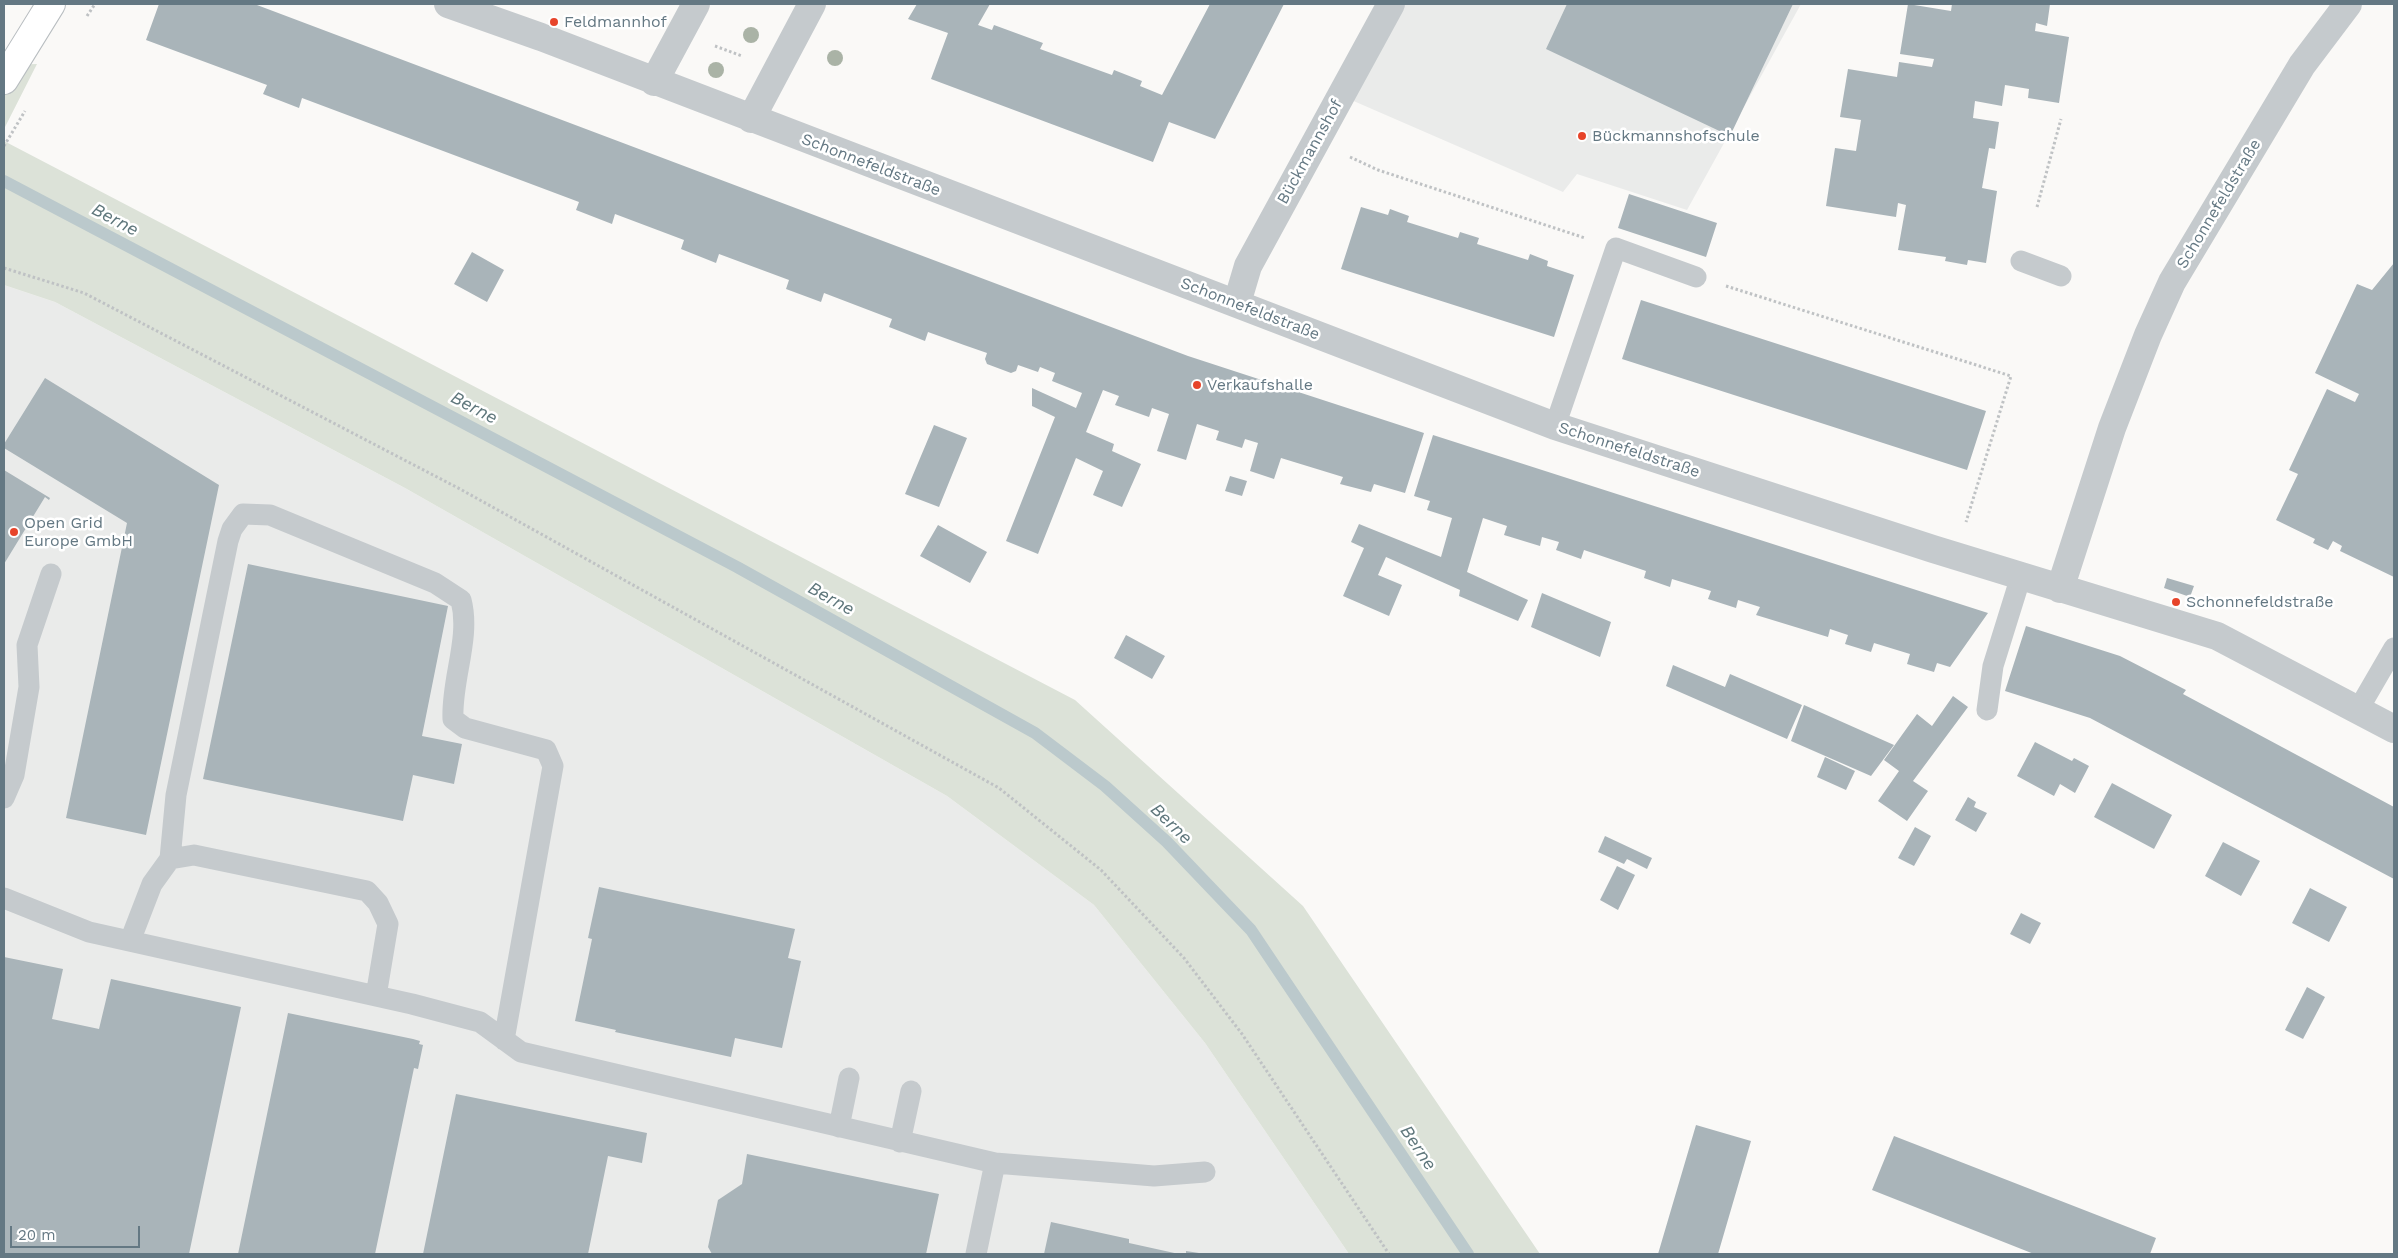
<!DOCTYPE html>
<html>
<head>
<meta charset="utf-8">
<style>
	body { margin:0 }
	#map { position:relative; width:2398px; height:1258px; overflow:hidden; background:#faf9f7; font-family:"Work Sans",sans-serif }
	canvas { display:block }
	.frame { position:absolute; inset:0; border:5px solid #647883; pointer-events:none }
	.scale { position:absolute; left:10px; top:1226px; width:130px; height:22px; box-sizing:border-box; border:2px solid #647883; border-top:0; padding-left:6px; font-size:15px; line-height:18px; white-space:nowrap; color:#647883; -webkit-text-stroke:4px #fff; paint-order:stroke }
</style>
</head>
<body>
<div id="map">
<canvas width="2398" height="1258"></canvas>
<div class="frame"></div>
<div class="scale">20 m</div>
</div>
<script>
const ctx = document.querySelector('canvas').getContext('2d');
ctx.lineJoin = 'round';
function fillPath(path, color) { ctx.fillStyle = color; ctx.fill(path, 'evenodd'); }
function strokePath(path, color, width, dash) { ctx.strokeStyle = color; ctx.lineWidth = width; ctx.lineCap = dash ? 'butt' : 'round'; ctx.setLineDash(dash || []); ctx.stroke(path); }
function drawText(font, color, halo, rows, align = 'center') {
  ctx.font = font + ' "Work Sans",sans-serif'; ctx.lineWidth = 5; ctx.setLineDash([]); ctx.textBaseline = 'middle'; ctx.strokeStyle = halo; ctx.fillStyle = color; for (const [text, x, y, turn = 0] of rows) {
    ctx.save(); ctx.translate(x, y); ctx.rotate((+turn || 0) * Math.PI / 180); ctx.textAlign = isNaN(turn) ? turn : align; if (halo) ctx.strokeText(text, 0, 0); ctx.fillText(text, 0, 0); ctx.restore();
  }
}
fillPath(new Path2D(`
	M1401,4H1801L1687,210L1577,174L1563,192L1349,99Z
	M4,285L55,302L405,488L947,796L1094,905L1205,1043L1349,1254H4Z`), '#eaebea');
fillPath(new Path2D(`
	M37,64L4,129V65Z
	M4,141L1075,700L1303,906L1540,1254H1349L1205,1043L1094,905L947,796L405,488L55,302L4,285Z`), '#dce2d8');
strokePath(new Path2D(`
	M4,181L737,567L1035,733L1105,786L1167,842L1251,930L1468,1254`), '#bbc9cc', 12);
fillPath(new Path2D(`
	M159,4L257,5L1188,356L1424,433L1405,493L1374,484L1371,492L1340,484L1343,477L1281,458L1274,479L1250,471L1258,443L1245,439L1242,448L1216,440L1219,431L1197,424L1186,460L1157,451L1169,414L1152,408L1149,417L1115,405L1119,396L1103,390L1086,432L1114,444L1112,451L1141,464L1122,507L1093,495L1103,471L1076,458L1038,554L1006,541L1055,417L1032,406V388L1076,408L1082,393L1052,381L1055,373L1040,367L1038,372L1018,365L1016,371L1011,373L987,364L985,359L987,353L964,345L928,332L925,341L889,327L892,319L824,293L821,302L786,289L789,280L719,254L716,263L681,249L684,240L615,214L612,224L576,210L579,202L302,98L299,108L263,94L267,85L146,40Z
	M917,4H990L978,25L992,30L994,25L1043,43L1040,49L1112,75L1114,70L1142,81L1140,86L1162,95L1210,4H1284L1215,139L1169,122L1153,162L931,79L948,33L908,19Z
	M1567,4H1793L1730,136L1546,49Z
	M1908,4L1951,11L1952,4H2050L2047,26L2036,23L2035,31L2069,37L2059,103L2028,98L2029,89L2005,85L2002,106L1975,101L1973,118L1999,122L1995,149L1989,148L1982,188L1997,191L1986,263L1968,260L1967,265L1945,261L1946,257L1898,250L1906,205L1898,203L1896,217L1826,206L1835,148L1856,151L1861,120L1840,117L1848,69L1897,77L1899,62L1932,67L1934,59L1900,54Z
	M1629,194L1717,223L1706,257L1618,228Z
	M1361,207L1388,215L1390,209L1409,216L1407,222L1458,238L1460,232L1479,238L1477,244L1528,260L1530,254L1548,261L1547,266L1574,275L1554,337L1341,269Z
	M472,252L504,270L487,302L454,284Z
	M2394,263V577L2340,551L2342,546L2333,541L2328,550L2313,543L2315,539L2276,520L2298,474L2289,470L2327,389L2355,402L2359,394L2315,373L2357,284L2372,290Z
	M1641,300L1986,411L1967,470L1622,359Z
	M45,378L219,485L146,835L66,818L127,523L4,448V444Z
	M934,425L967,438L939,507L905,494Z
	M1433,435L1648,504L1988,613L1950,667L1937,663L1934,672L1907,664L1910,654L1874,643L1871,652L1845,644L1848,635L1830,629L1828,637L1756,615L1760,607L1738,600L1736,608L1708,599L1711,591L1672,579L1670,587L1644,578L1646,571L1584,550L1581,559L1556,550L1559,542L1542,537L1540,546L1504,535L1507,526L1483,518L1467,572L1528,600L1518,621L1459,596L1460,590L1386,557L1378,575L1402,585L1389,616L1343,596L1364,548L1351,542L1359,524L1441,557L1452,518L1427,510L1430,501L1414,496Z
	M4,470L50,498L49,500L45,497L4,564Z
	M1230,476L1247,481L1242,496L1225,491Z
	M938,525L987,552L970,583L920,556Z
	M248,564L448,606L422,736L462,744L454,784L413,775L403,821L203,779Z
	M2167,578L2194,586L2190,597L2164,588Z
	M1542,593L1611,622L1600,657L1531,627Z
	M2026,626L2120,656L2186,690L2183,694L2394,807V879L2090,718L2005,691Z
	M1126,635L1165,656L1152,679L1114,658Z
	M1673,665L1725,687L1730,674L1802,705L1787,739L1666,686Z
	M1953,696L1968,707L1913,781L1928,791L1907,821L1878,801L1899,771L1884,760L1917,714L1932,726Z
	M1804,705L1894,745L1871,776L1791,741Z
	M2035,742L2072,761L2074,758L2089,766L2075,793L2060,784L2054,796L2017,776Z
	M1825,757L1855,771L1846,790L1817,777Z
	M2112,783L2172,815L2154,849L2094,817Z
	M1968,797L1976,802L1974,807L1987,813L1976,832L1955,820Z
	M1915,827L1931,836L1914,866L1898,858Z
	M1605,836L1652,858L1647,869L1627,859L1624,864L1598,852Z
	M2223,842L2260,861L2241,896L2205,876Z
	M1617,866L1635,875L1618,910L1600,900Z
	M599,887L795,929L788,958L801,961L782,1048L735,1038L731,1057L615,1032L616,1030L575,1021L592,939L588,938Z
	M2310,888L2347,907L2329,942L2292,923Z
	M2021,913L2041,923L2030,944L2010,934Z
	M4,957L63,969L52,1019L99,1029L111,979L241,1007L189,1254H4Z
	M2307,987L2325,997L2303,1039L2285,1030Z
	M288,1013L413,1039L420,1041L419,1044L423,1045L418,1069L414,1068L375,1254H238Z
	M456,1094L647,1133L642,1163L608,1156L588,1254H423Z
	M1696,1125L1751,1141L1718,1254H1658Z
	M1894,1136L2156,1238L2150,1254H2034L1872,1190Z
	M747,1154L939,1194L926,1254H712L708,1247L718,1200L742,1184Z
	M1051,1222L1129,1239V1243L1179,1254H1044Z
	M1186,1251L1199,1253V1254H1186Z`), '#a9b4b9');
const primary = new Path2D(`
	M4,80L51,4`);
strokePath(primary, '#b8bdc0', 30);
strokePath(new Path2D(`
	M87,16L95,4
	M715,46L742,56
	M4,146L25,111
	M1350,157L1378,170L1585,238
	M2037,207L2061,119
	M4,268L84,293L460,489L999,788L1101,870L1184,958L1242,1034L1389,1254
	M1726,286L2011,376L1966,522`), '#bfc2c4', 3, [2.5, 2.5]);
strokePath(new Path2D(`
	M2021,261L2061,276
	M1555,426L1616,248L1696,277
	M1987,710L1993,666L2021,576
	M2358,710L2394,648
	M4,798L14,775L29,687L27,645L51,574
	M170,859L176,795L228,541L232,529L243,514L270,515L435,583L461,600C471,638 451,680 453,719L465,728L546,750L553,766L504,1040
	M4,898L89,932L412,1004L480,1022L521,1052L995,1163L1154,1176L1205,1172
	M130,941L152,884L170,859L194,855L367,891L378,903L388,924L376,996
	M839,1127L849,1078
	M900,1142L911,1091
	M976,1254L995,1163`), '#c5cacd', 21);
strokePath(new Path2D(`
	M448,4L541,37L1555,426L1933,549L2217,636L2394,729
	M654,82L696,4
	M751,119L812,4
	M1237,303L1248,266L1391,4
	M2060,589L2112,428L2148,335L2172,282L2302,65L2348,4`), '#c5cacd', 28);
strokePath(primary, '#fff', 28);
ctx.fillStyle = '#aab3a6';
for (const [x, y] of [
	[751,35],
	[835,58],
	[716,70]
]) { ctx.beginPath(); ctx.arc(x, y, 8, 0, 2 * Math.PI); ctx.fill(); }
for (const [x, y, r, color] of [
	[554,22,5,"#e7442a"],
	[1582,136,5,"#e7442a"],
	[1197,385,5,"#e7442a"],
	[14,532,5,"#e7442a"],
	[2176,602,5,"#e7442a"]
]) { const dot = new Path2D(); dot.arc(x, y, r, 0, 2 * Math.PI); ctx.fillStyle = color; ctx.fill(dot); strokePath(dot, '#fff', 2); }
drawText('16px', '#647883', '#fff', [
	["Feldmannhof",564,22],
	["Bückmannshofschule",1592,136],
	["Verkaufshalle",1207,385],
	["Open Grid",24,523],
	["Europe GmbH",24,541],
	["Schonnefeldstraße",2186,602]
], 'left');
drawText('16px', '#647883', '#fff', [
	["Bückmannshof",1310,152,-61],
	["Schonnefeldstraße",871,165,21],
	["Schonnefeldstraße",2219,204,-59],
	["Schonnefeldstraße",1250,309,21],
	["Schonnefeldstraße",1629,450,18]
]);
drawText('italic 18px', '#5f777c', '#fff', [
	["Berne",115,220,28],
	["Berne",474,408,28],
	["Berne",831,599,29],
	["Berne",1171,824,44],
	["Berne",1418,1148,56]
]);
</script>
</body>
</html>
